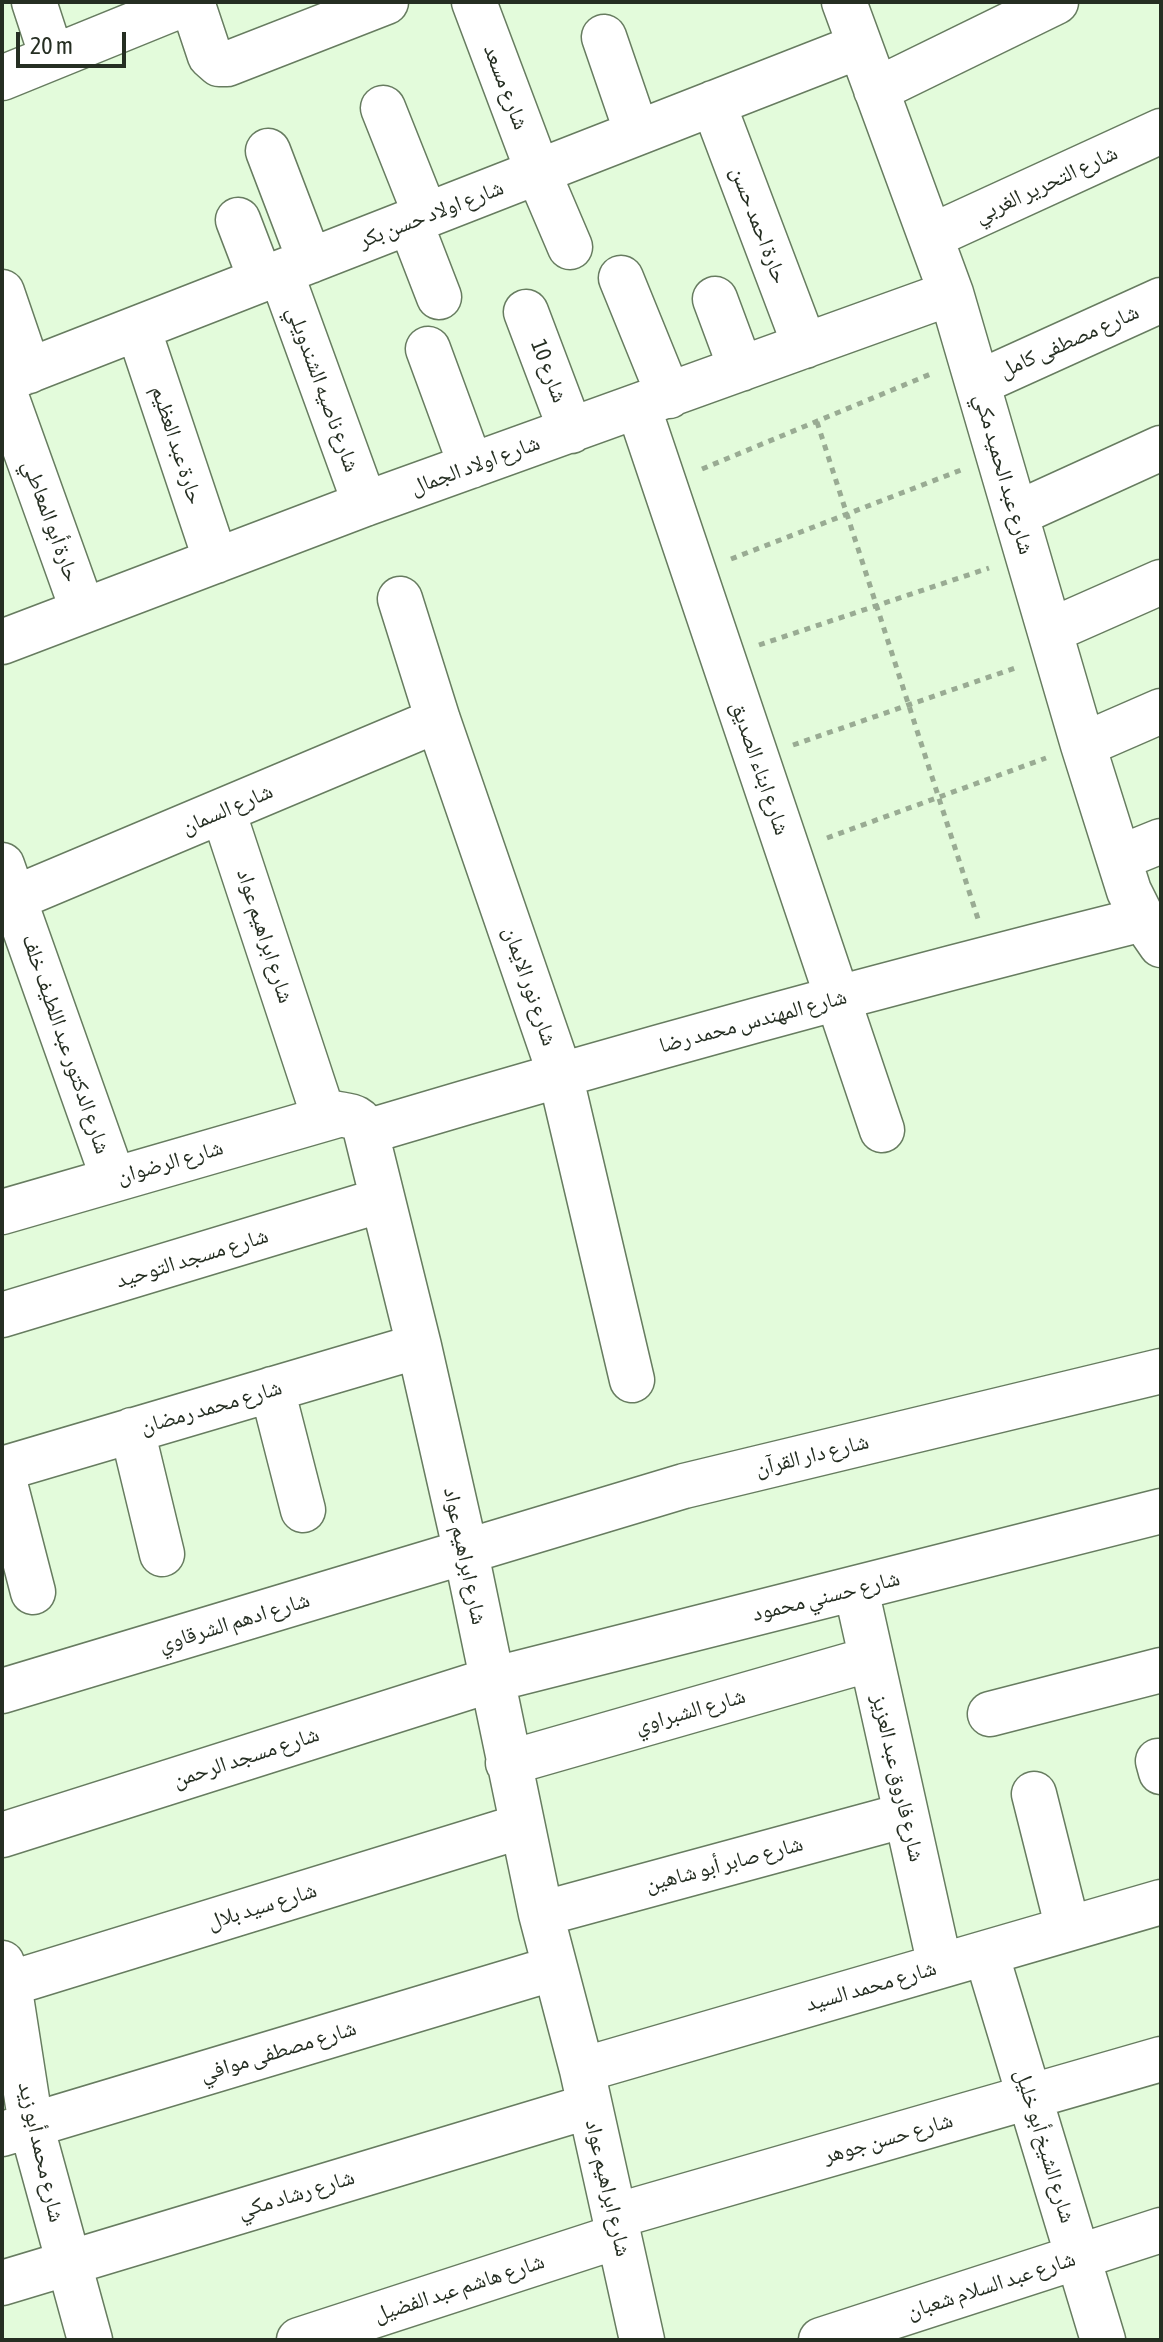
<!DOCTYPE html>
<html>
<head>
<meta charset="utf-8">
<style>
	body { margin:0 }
	#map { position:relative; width:1163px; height:2342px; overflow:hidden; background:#e3fbdb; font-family:"Asap Condensed",sans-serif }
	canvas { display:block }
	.frame { position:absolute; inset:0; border:4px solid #252e22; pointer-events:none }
	.scale { position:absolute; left:16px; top:32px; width:110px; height:36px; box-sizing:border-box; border:4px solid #252e22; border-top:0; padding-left:10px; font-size:24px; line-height:28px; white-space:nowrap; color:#252e22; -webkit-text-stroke:6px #fff; paint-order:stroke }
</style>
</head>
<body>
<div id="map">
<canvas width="1163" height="2342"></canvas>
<div class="frame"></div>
<div class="scale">20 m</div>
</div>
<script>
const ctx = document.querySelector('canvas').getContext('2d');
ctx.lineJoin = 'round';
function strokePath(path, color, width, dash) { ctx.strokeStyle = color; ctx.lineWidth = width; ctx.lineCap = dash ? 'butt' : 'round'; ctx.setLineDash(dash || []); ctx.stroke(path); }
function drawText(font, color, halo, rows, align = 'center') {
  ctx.font = font + ' "Asap Condensed","Noto Naskh Arabic",sans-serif'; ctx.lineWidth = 8; ctx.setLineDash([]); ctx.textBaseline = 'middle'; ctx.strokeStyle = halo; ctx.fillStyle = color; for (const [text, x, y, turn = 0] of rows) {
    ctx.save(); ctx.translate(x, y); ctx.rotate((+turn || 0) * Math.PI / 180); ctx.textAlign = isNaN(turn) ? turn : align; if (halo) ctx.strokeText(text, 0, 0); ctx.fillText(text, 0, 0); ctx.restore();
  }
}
const street = new Path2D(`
	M34,2L52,57
	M192,2L210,56L219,64H227L386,2
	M474,2L538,172L570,247
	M844,2L951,293L1083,745L1129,891L1143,919L1161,945
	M604,37L637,133
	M2,78L189,2
	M876,90L1056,2
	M713,103L805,346
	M383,108L426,216
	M268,151L310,261
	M238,220L261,280
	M410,222L439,297
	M932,236L1161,131
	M281,273L365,504
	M621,278L669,396
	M2,292L29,371
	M715,299L741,369
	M526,312L571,431
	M138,328L216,561
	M428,349L471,466
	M2,381L860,46
	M978,383L1161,300
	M2,385L83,611
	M638,406L882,1130
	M1016,514L1161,448
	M400,599L438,720L560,1074L632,1380
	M1050,631L1161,582
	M2,642L365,504L951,293
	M1083,745L1161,711
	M223,811L320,1105C335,1122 357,1106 366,1132L419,1346L466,1553L541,1914L582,2070L642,2340
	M1119,858L1161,841
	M2,865L113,1178
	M15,898L438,720
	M366,1132C624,1055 882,984 1143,919
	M2,1212L338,1115
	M2,1315L382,1200
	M272,1389L303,1510
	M132,1430L162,1554
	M2,1469L419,1346
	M2,1472L33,1592
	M856,1589L940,1966
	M2,1691L684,1486L1161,1371
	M990,1714L1161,1670
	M1158,1761L1161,1772
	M508,1763L871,1659
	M1034,1794L1068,1929
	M2,1835L491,1680L1161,1511
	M541,1914L906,1815
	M986,1953L1103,2340
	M2,1963L9,1984L31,2125L90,2340
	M2,1986L522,1826
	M582,2070L1161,1902
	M2,2134L555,1968
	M615,2216L1161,2059
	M2,2283L590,2106
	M299,2340L619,2236
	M821,2340L1161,2230`);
strokePath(street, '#677c60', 47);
strokePath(new Path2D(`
	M817,422L979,922
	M702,469L933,373
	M731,559L961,470
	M759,645L989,568
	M793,745L1018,667
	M827,838L1046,758`), '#99ab93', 5, [6, 6]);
strokePath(street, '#fff', 44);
drawText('22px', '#252e22', '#fff', [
	["شارع مسعد",506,87,69],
	["شارع التحرير الغربي",1046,184,-25],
	["شارع اولاد حسن بكر",431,214,-21],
	["حارة احمد حسن",759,225,69],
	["شارع مصطفى كامل",1069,341,-24],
	["شارع 10",549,371,69],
	["شارع ناصيه الشندويلي",323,389,70],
	["حارة عبد العظيم",177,445,72],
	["شارع اولاد الجمال",475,465,-20],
	["شارع عبد الحميد مكي",1004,474,74],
	["حارة أبو المعاطي",51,521,70],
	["شارع ابناء الصديق",760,768,71],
	["شارع السمان",227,809,-23],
	["شارع ابراهيم عواد",265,936,72],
	["شارع نور الايمان",530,986,71],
	["شارع المهندس محمد رضا",753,1021,-15],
	["شارع الدكتور عبد اللطيف خلف",66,1044,71],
	["شارع الرضوان",170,1162,-16],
	["شارع مسجد التوحيد",192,1258,-17],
	["شارع محمد رمضان",211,1407,-16],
	["شارع دار القرآن",812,1455,-14],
	["شارع ابراهيم عواد",465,1556,78],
	["شارع حسني محمود",826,1596,-14],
	["شارع ادهم الشرقاوي",234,1622,-17],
	["شارع الشبراوي",690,1711,-16],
	["شارع مسجد الرحمن",246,1757,-18],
	["شارع فاروق عبد العزيز",898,1778,77],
	["شارع صابر أبو شاهين",724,1864,-15],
	["شارع سيد بلال",262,1906,-17],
	["شارع محمد السيد",871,1986,-16],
	["شارع مصطفى موافي",278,2051,-17],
	["شارع حسن جوهر",888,2138,-16],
	["شارع الشيخ أبو خليل",1045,2146,73],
	["شارع محمد أبو زيد",41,2152,77],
	["شارع ابراهيم عواد",608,2188,77],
	["شارع رشاد مكي",296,2194,-17],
	["شارع عبد السلام شعبان",991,2285,-18],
	["شارع هاشم عبد الفضيل",459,2288,-18]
]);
</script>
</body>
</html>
